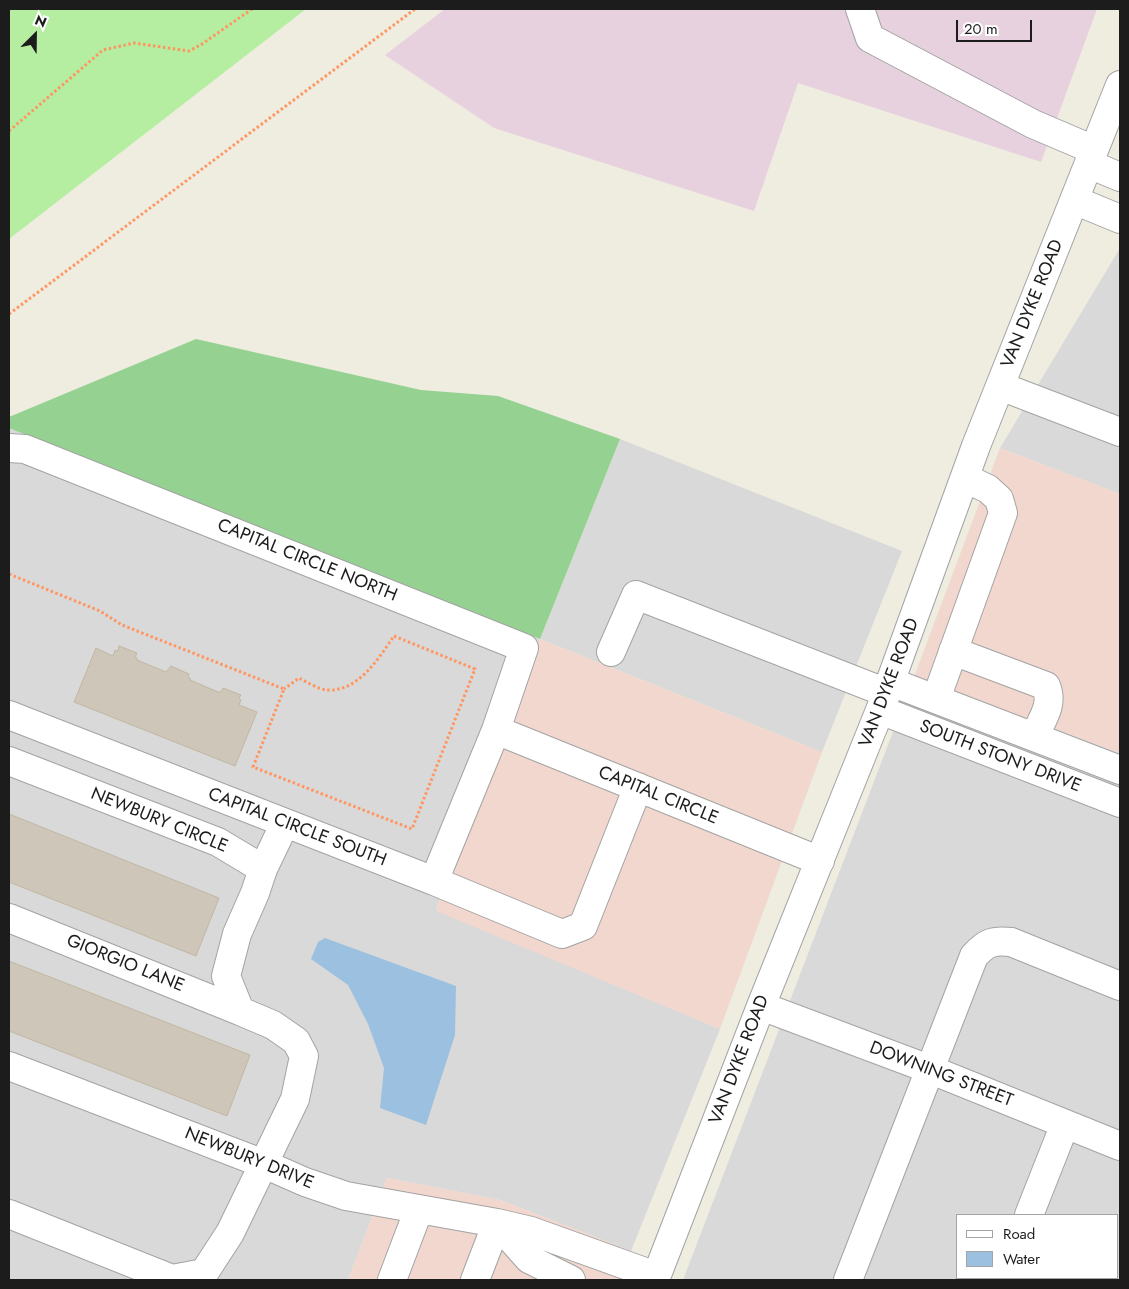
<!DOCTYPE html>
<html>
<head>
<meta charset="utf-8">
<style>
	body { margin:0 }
	#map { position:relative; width:1129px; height:1289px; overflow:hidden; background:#eeede0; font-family:Jost,sans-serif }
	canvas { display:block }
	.frame { position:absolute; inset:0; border:10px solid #1c1c1c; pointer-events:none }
	.legend { position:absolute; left:956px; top:1214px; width:162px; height:65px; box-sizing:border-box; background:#fff; border:1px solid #a4a4a4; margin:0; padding:6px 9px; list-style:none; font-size:15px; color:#1c1c1c }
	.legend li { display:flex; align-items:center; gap:10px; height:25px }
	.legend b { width:25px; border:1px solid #a4a4a4 }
	.north { position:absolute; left:10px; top:10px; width:50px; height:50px; -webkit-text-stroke:4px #fff; paint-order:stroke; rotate:23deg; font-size:14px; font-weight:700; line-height:20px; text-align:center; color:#1c1c1c }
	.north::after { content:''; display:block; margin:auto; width:18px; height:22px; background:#1c1c1c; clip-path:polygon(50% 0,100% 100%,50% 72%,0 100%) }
	.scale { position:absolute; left:956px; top:20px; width:76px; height:22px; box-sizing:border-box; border:2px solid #1c1c1c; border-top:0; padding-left:6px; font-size:15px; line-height:18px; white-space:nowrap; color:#1c1c1c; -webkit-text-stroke:4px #fff; paint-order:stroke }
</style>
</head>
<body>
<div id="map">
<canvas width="1129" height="1289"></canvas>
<div class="frame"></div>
<ul class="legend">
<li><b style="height:6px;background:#fff"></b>Road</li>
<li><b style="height:14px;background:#9cc1e0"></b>Water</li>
</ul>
<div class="north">N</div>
<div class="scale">20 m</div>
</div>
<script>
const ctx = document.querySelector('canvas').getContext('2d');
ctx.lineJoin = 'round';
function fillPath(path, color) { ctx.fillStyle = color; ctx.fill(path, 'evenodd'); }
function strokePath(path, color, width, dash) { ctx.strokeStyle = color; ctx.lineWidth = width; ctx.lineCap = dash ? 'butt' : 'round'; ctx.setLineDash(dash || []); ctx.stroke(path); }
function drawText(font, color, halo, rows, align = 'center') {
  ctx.font = font + ' Jost,sans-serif'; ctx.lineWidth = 4; ctx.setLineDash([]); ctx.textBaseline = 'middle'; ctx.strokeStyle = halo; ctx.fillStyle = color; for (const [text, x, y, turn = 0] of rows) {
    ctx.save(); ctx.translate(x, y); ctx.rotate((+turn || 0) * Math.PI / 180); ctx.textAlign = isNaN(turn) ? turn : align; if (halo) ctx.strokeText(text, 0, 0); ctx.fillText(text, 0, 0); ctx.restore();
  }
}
fillPath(new Path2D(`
	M1120,248V494L1000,448Z
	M9,422L540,639L620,439L902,551L822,752L540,639L436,910L720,1029L631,1251L500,1200L387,1178L348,1280H9Z
	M914,677L1120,753V1280H683ZM958,1215H1118V1278H958Z`), '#dad9d9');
fillPath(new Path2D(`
	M1000,448L1120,494V753L914,677Z
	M540,639L822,752L720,1029L436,911Z
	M387,1178L500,1200L631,1251L620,1280H348Z`), '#f1d7cd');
fillPath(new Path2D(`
	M445,9H1097L1041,162L798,83L754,211L494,128L385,55Z`), '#e8d1df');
fillPath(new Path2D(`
	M9,9H306L9,239Z`), '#b5eea1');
fillPath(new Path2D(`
	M196,339L421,390L498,396L620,439L540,639L9,428V417Z`), '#95d191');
fillPath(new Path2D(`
	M325,938L456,986L455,1035L426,1125L380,1108L384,1068L368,1024L348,985L311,959L318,942Z`), '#9cc1e0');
const building = new Path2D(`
	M119,646L137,653L135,657L137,658V660L166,672L171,666L189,674L188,677L191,679L190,680L218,692H221L223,688L241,695L239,698L241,700L239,705L257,712L235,766L74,702L96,648L113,656L115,650L118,651Z
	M9,814L219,898L196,956L9,882Z
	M9,961L250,1055L227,1116L9,1031Z`);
fillPath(building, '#cec7b9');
strokePath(building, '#c1b7a2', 1);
const minor = new Path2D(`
	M860,9L870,38L1033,124L1094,150
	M1089,164L1120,177
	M1074,200L1120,219
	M1000,386L1120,432
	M9,448L25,449L524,648L496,730L434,881L9,715
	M953,651L1046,686C1054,705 1042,719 1034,737
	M611,652L636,595L887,693
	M891,682L1120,770
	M936,699L1003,513L999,499L988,489L965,478
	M880,710L1120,803
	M496,730L820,861
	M9,761L218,842L263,869L255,893L237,934L226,976L240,1011L273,1025L296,1041L304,1056L295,1099L230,1233L204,1273L172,1279L9,1214
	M263,869L285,823
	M434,881L562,934L583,926L638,787
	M9,918L240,1011
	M761,1006L929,1069L1120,1146
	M9,1066L264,1164L305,1182L346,1196L497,1223L475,1280
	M1029,1215L1065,1124
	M1052,1278L1058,1280
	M392,1280L419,1209
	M571,1280L529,1259L497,1223L531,1231L656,1276
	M655,1280L761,1006L880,710L976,446L1120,85
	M848,1280L974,956C986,943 992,940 1011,942L1120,986
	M1003,1280L1004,1278`);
strokePath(minor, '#a3a3a3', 30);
strokePath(new Path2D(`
	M9,131L103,50L134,43L189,51L202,44L252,9
	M9,314L415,9
	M9,574L100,611L122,625L284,689L253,767L412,829L475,669L394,636C378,659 359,691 328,690C319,690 307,682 299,678L284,689`), '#ff9560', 3, [2.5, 2.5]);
strokePath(minor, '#fff', 28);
drawText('18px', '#1c1c1c', '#fff', [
	["VAN DYKE ROAD",1033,304,-68],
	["CAPITAL CIRCLE NORTH",307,561,22],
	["VAN DYKE ROAD",890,683,-69],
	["SOUTH STONY DRIVE",1000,757,21],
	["CAPITAL CIRCLE",658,796,22],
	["NEWBURY CIRCLE",159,821,22],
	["CAPITAL CIRCLE SOUTH",297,828,21],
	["GIORGIO LANE",125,964,22],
	["VAN DYKE ROAD",740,1060,-69],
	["DOWNING STREET",941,1075,21],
	["NEWBURY DRIVE",249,1159,22]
]);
</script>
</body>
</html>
